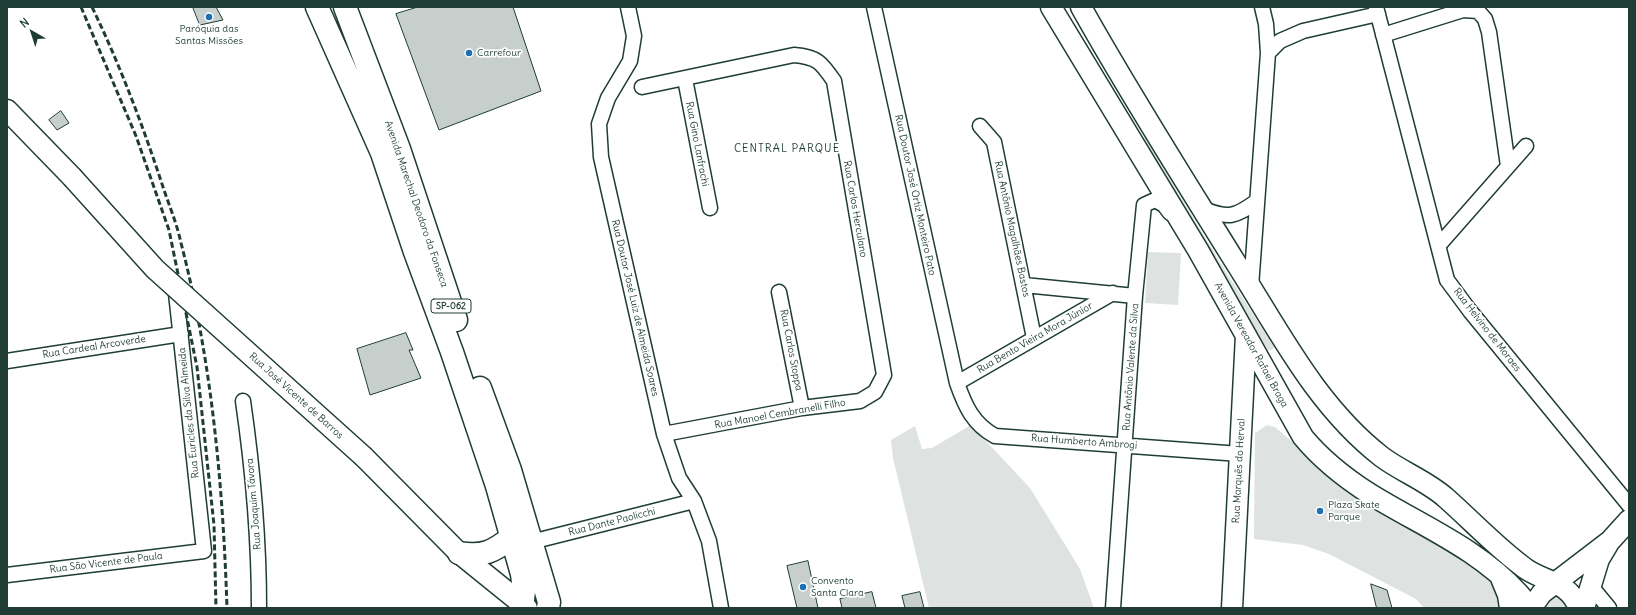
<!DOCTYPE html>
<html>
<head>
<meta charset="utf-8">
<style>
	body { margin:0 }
	#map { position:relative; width:1636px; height:615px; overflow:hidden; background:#fff; font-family:Delius,sans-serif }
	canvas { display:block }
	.frame { position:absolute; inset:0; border:8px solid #1f3d34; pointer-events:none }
	.north { position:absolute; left:12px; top:12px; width:40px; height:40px; -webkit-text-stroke:3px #fff; paint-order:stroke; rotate:321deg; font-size:11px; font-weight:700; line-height:16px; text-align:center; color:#1f3d34 }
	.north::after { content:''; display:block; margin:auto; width:14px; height:18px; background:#1f3d34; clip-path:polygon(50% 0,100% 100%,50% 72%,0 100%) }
</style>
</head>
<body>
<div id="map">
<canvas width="1636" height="615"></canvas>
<div class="frame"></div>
<div class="north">N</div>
</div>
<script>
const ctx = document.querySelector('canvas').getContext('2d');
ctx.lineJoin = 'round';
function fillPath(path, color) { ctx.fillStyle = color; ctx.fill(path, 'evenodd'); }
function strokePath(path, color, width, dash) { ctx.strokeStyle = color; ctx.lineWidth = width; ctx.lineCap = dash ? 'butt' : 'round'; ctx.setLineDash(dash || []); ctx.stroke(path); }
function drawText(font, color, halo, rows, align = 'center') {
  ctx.font = font + ' Delius,sans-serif'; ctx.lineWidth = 3.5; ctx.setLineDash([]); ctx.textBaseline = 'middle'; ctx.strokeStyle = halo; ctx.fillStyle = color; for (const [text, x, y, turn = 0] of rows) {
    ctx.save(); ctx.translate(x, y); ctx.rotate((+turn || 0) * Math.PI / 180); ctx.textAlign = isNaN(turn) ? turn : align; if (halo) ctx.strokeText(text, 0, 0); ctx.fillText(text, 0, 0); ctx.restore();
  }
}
fillPath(new Path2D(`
	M1139,138H1145L1223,267L1274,347L1272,350H1268L1199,243Z
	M1148,252L1181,253L1178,305L1145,303Z
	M971,425L1030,488L1080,569L1094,608H929L893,458L891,440L915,426L922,449L932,448Z
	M1267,425L1275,427L1339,482L1493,579L1505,608H1424L1416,599L1329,554L1303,545L1254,539L1255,433Z
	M1556,594L1564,602L1567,608H1542L1546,595Z`), '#dee3e2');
const building = new Path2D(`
	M193,7H216L223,20L200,25Z
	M418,7H513L541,91L439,130L396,14Z
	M61,111L69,123L57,130L49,120Z
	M406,333L413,350H409L421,378L370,395L357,349Z
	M808,561L818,608H797L787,566Z
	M1371,584L1387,590L1392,608H1377Z
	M872,592L876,608H842L840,599Z
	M920,592L924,608H905L902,596Z`);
fillPath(building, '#c7cfcc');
strokePath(building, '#1f3d34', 1);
const street = new Path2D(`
	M628,7L634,36L630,61L608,98L599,124L601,157L664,434L679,478L694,501L709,541L721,608
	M874,7L957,383C965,406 973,424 995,436L1240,454
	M1376,7L1447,280L1470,311L1629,505
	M1383,35L1463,10L1478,11L1485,19L1489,32L1508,166
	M1268,53L1280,41L1303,31L1378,14
	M685,79L710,208
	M642,87L794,55C817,57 821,62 834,81L884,375L875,392L860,401L802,408L664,434
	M980,126L994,142L1034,338
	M1203,209C1229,219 1235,217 1257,201
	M1439,245L1526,146
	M1024,285L1135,296
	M1251,287L1268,53L1266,24L1262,7
	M779,292L802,408
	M7,361L181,334
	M957,383L1113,293
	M243,401C253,470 259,538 259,608
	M531,542L694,501
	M7,575L204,551L175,284
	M1590,585L1609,608
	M1113,608L1135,296L1144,205L1155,200L1164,205L1170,213`);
const secondary = new Path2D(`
	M1051,7L1198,250L1303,437C1322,460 1345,478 1370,494C1420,525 1479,549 1519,594C1523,599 1528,604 1530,608
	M1081,7C1129,93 1182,176 1234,260C1278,329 1316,406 1382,457C1402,472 1427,481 1446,498C1472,521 1498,549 1526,569C1547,583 1568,581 1579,608
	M7,110L72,177
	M364,457L459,553L527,608
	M1501,578L1508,595L1510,608
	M1232,608L1246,335
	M1531,608L1542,593L1610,541L1629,520
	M1584,608L1599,559L1608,544`);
const primary = new Path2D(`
	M317,7L382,153L415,252L452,352L497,486L522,574L524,591L522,608
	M345,7L399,149L456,320
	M480,388L510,470L549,602L548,608
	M459,553C483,557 493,552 512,537L524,540`);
strokePath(street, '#1f3d34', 17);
strokePath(secondary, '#1f3d34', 23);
strokePath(primary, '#1f3d34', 25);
strokePath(street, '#fff', 14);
strokePath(secondary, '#fff', 20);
strokePath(primary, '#fff', 22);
strokePath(new Path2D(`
	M81,7L136,136L169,230L197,367L214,525L216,608
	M92,7C120,65 143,126 163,187C169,205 177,224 181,243C212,362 223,486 227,608`), '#1f3d34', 3, [6, 3]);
const secondaryBridge = new Path2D(`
	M72,177L155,269L364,457`);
strokePath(secondaryBridge, '#1f3d34', 23, []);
strokePath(secondaryBridge, '#fff', 20);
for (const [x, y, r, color] of [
	[209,17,4,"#1f6fb2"],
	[469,53,4,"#1f6fb2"],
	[1320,511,4,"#1f6fb2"],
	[803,587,4,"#1f6fb2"]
]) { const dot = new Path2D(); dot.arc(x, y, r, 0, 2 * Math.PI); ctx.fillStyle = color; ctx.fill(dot); strokePath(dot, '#fff', 1.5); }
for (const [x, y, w] of [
	[451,306,40]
]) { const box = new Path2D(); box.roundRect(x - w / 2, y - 7, w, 14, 3); ctx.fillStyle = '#fff'; ctx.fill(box); strokePath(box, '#1f3d34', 1); }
drawText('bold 9px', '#1f3d34', null, [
	["SP-062",451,306]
]);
drawText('10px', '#1f3d34', '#fff', [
	["Paróquia das",209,29,"center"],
	["Santas Missões",209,41,"center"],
	["Carrefour",477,53],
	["Plaza Skate",1328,505],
	["Parque",1328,517],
	["Convento",811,581],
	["Santa Clara",811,593]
], 'left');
drawText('10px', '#1f3d34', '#fff', [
	["Rua Gino Lanfrachi",697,144,79],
	["Rua Doutor José Ortiz Monteiro Pato",915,195,78],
	["Avenida Marechal Deodoro da Fonseca",416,204,71],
	["Rua Carlos Herculano",855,209,80],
	["Rua Antônio Magalhães Bastos",1012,229,78],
	["Rua Doutor José Luiz de Almeida Soares",635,308,77],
	["Rua Helvino de Moraes",1487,330,52],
	["Rua Bento Vieira Mora Júnior",1035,338,-30],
	["Avenida Vereador Rafael Braga",1251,345,61],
	["Rua Cardeal Arcoverde",94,347,-9],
	["Rua Carlos Stoppa",791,350,79],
	["Rua Antônio Valente da Silva",1131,367,-86],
	["Rua José Vicente de Barros",296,396,42],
	["Rua Euricles da Silva Almeida",189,413,-96],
	["Rua Manoel Cembranelli Filho",780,414,-10],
	["Rua Humberto Ambrogi",1084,442,4],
	["Rua Marquês do Herval",1239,471,-87],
	["Rua Joaquim Távora",254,504,-95],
	["Rua Dante Paolicchi",612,522,-14],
	["Rua São Vicente de Paula",106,563,-7]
]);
ctx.letterSpacing = '1px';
drawText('11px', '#1f3d34', '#fff', [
	["CENTRAL PARQUE",787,149]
]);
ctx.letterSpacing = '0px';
</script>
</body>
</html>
